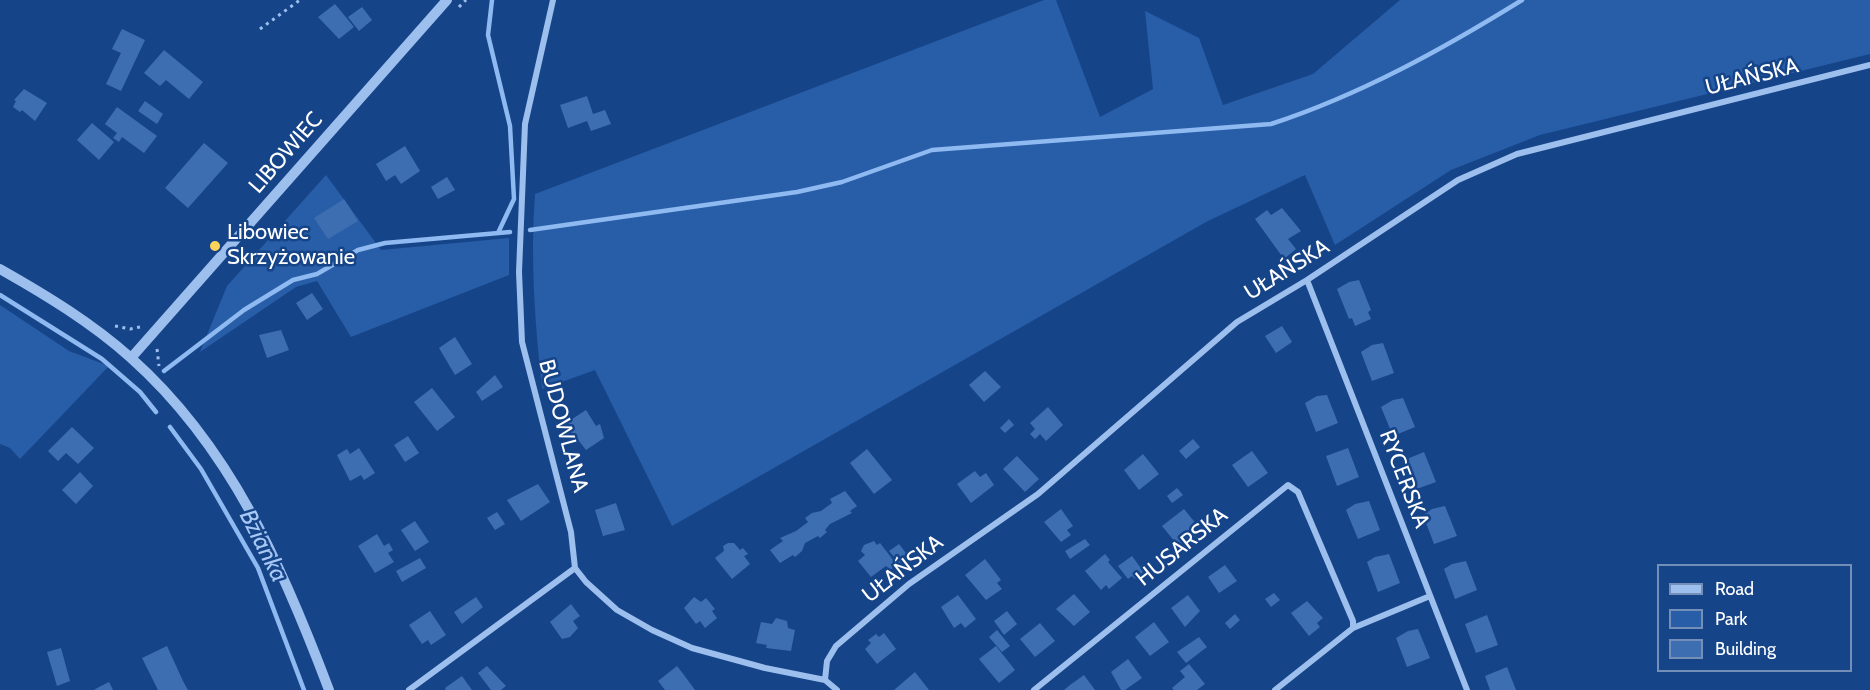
<!DOCTYPE html>
<html>
<head>
<meta charset="utf-8">
<style>
	body { margin:0 }
	#map { position:relative; width:1870px; height:690px; overflow:hidden; background:#164488; font-family:Cabin,sans-serif }
	canvas { display:block }
	.legend { position:absolute; left:1657px; top:564px; width:195px; height:108px; box-sizing:border-box; background:#164488; border:2px solid #738fb8; margin:0; padding:8px 10px; list-style:none; font-size:18px; color:#fff }
	.legend li { display:flex; align-items:center; gap:12px; height:30px }
	.legend b { width:30px; border:2px solid #738fb8 }
</style>
</head>
<body>
<div id="map">
<canvas width="1870" height="690"></canvas>
<ul class="legend">
<li><b style="height:8px;background:#9cbfee"></b>Road</li>
<li><b style="height:16px;background:#285da7"></b>Park</li>
<li><b style="height:16px;background:#3e6eb2"></b>Building</li>
</ul>
</div>
<script>
const ctx = document.querySelector('canvas').getContext('2d');
ctx.lineJoin = 'round';
function fillPath(path, color) { ctx.fillStyle = color; ctx.fill(path, 'evenodd'); }
function strokePath(path, color, width, dash) { ctx.strokeStyle = color; ctx.lineWidth = width; ctx.lineCap = dash ? 'butt' : 'round'; ctx.setLineDash(dash || []); ctx.stroke(path); }
function drawText(font, color, halo, rows, align = 'center') {
  ctx.font = font + ' Cabin,sans-serif'; ctx.lineWidth = 5; ctx.setLineDash([]); ctx.textBaseline = 'middle'; ctx.strokeStyle = halo; ctx.fillStyle = color; for (const [text, x, y, turn = 0] of rows) {
    ctx.save(); ctx.translate(x, y); ctx.rotate((+turn || 0) * Math.PI / 180); ctx.textAlign = isNaN(turn) ? turn : align; if (halo) ctx.strokeText(text, 0, 0); ctx.fillText(text, 0, 0); ctx.restore();
  }
}
fillPath(new Path2D(`
	M1044,0H1056L1100,117L1153,89L1145,11L1199,38L1223,105L1313,74L1400,0H1870V54L1540,135L1451,170L1335,245L1305,175L1206,222L672,526L595,370L542,389C535,324 530,260 535,194Z
	M326,175L381,250L509,238V275L351,337L317,281L296,287L200,352L227,286Z
	M0,305L69,351L109,366L20,459L10,448L0,444Z`), '#285da7');
strokePath(new Path2D(`
	M492,0L488,35L510,126L514,199L498,233
	M530,230L797,192L842,182L932,150L1271,124C1360,95 1443,49 1522,0
	M0,295L102,359L140,392L156,412
	M164,371L244,310L293,280L317,274L358,250L385,243L510,232
	M170,427L201,469L258,568L304,690`), '#8eb9f1', 4.5);
fillPath(new Path2D(`
	M335,4L354,27L339,39L318,17Z
	M362,7L372,20L359,31L348,17Z
	M122,29L145,40L121,91L106,84L121,53L112,49Z
	M164,50L203,82L189,99L166,80L160,86L144,73Z
	M24,89L47,103L35,121L22,110L20,112L13,107L16,101L14,100Z
	M587,96L593,114L605,110L611,124L591,131L587,121L568,128L560,105Z
	M145,101L163,114L157,124L138,111Z
	M117,107L157,136L144,153L122,137L119,142L113,138L117,133L105,124Z
	M92,123L114,142L99,160L77,140Z
	M204,143L228,163L188,208L165,188Z
	M405,146L420,171L401,184L395,175L386,181L376,164Z
	M447,177L455,190L438,199L431,187Z
	M344,199L358,221L328,239L314,218Z
	M1282,208L1301,231L1288,239L1296,249L1284,259L1255,219L1267,210L1271,215Z
	M1359,280L1371,310L1368,312L1371,319L1355,326L1352,318L1349,319L1337,289L1349,282Z
	M312,293L323,309L307,320L296,303Z
	M1282,326L1292,342L1276,353L1265,336Z
	M281,330L289,350L267,358L259,335Z
	M455,337L472,364L455,375L439,348Z
	M1383,343L1394,373L1372,381L1361,352L1372,345Z
	M985,371L1001,387L984,402L969,385Z
	M495,375L503,387L482,401L476,392Z
	M432,388L455,417L437,431L414,402Z
	M1327,395L1338,423L1316,432L1305,403L1317,396Z
	M1403,398L1415,427L1393,436L1381,407L1393,400Z
	M1048,407L1063,425L1046,441L1040,434L1035,439L1030,434L1035,429L1030,423Z
	M586,410L596,426L600,424L604,438L586,450L579,441L577,443L566,423Z
	M1009,419L1014,425L1005,433L1000,428Z
	M72,427L94,448L78,464L66,453L58,461L48,451Z
	M408,436L419,453L405,462L394,445Z
	M1193,439L1200,447L1186,459L1179,451Z
	M359,448L375,473L364,480L361,475L350,481L337,455L347,449L350,454Z
	M1348,448L1359,477L1337,486L1326,456Z
	M867,449L892,480L874,494L850,463Z
	M1252,451L1268,473L1248,487L1232,465Z
	M1424,452L1436,482L1414,490L1402,461Z
	M1143,454L1159,474L1139,490L1124,470Z
	M1017,456L1039,479L1025,492L1003,469Z
	M975,471L980,477L986,473L994,485L971,503L957,484Z
	M80,472L93,486L76,504L62,490Z
	M538,484L550,502L521,521L507,500Z
	M1177,488L1183,495L1172,503L1167,496Z
	M845,491L857,506L850,511L852,513L830,524L825,530L827,532L820,538L818,536L805,543L802,551L795,557L793,555L780,563L770,550L783,541L780,538L796,531L808,522L805,518L812,513L821,511L832,503L830,499Z
	M1369,501L1380,530L1358,539L1346,510L1355,504Z
	M616,503L625,530L603,536L595,510Z
	M1445,506L1457,536L1434,544L1423,515L1432,509Z
	M1061,509L1073,526L1067,530L1071,535L1061,542L1044,522Z
	M1184,509L1202,531L1180,548L1162,526Z
	M497,512L505,524L495,530L487,518Z
	M415,521L429,542L415,551L401,530Z
	M377,534L384,546L389,543L393,550L388,553L394,562L375,573L358,546Z
	M1085,539L1090,545L1070,559L1065,551Z
	M874,541L877,545L880,543L897,565L890,570L886,566L871,577L858,561L865,555L861,551L864,545Z
	M728,543H734L740,550L743,548L748,554L744,556L750,564L732,579L715,558L724,551L723,546Z
	M899,544L909,557L900,564L889,551Z
	M1105,554L1110,560L1108,562L1122,578L1109,589L1106,585L1101,590L1085,571Z
	M1389,554L1400,583L1378,592L1367,562L1375,557Z
	M1132,556L1140,567L1142,565L1146,570L1135,579L1132,576L1128,579L1118,566Z
	M420,558L426,568L402,582L396,571Z
	M985,559L1001,580L997,583L1002,589L986,600L965,575Z
	M1466,561L1477,590L1455,599L1444,569L1452,564Z
	M1225,565L1237,581L1219,593L1208,577Z
	M1274,593L1280,600L1271,607L1265,599Z
	M1074,594L1090,612L1074,626L1056,609Z
	M958,595L976,619L965,628L961,623L954,628L941,607Z
	M1188,595L1200,611L1185,627L1171,608Z
	M476,597L483,607L462,624L454,612Z
	M694,597L701,602L706,598L715,609L712,611L717,618L705,628L700,621L696,624L684,608Z
	M1307,601L1323,618L1317,623L1320,627L1309,636L1291,613Z
	M571,604L580,616L573,621L578,628L570,637L562,639L550,622Z
	M430,611L446,635L431,645L428,640L422,644L409,625Z
	M1007,611L1017,624L1004,635L994,621Z
	M1235,614L1240,620L1230,629L1225,623Z
	M1487,615L1498,645L1476,653L1465,624Z
	M776,618L787,621L788,628L795,630L791,651L766,648L767,645L756,643L761,622L772,624Z
	M1154,622L1169,642L1150,656L1135,637Z
	M1040,623L1055,641L1035,657L1020,639Z
	M1418,629L1430,658L1407,667L1396,638L1408,631Z
	M997,630L1010,646L1002,652L989,637Z
	M884,633L896,649L877,664L865,649L871,643L868,640L876,634L879,637Z
	M1199,637L1207,647L1186,663L1177,652Z
	M167,646L183,681L188,690H158L142,658Z
	M996,646L1015,670L999,683L979,659Z
	M61,648L70,681L57,686L47,652Z
	M1128,659L1142,678L1125,690H1121L1111,672Z
	M1189,664L1205,684L1197,690H1174L1172,688L1185,677L1180,671Z
	M487,666L506,686L501,690H491L478,673Z
	M677,666L684,675L695,690H665L658,681Z
	M1507,667L1516,690H1490L1485,676Z
	M915,672L929,690H894Z
	M1084,675L1095,690H1064L1070,685Z
	M462,676L472,690H446L445,688Z
	M109,682L113,690H94L99,687Z`), '#3e6eb2');
strokePath(new Path2D(`
	M459,7L466,0
	M260,29L300,0
	M115,326L130,329L140,327
	M157,349L159,366`), '#9cbfee', 3, [3, 4.5]);
strokePath(new Path2D(`
	M553,0L525,124L519,272L522,342L571,532L575,568L586,582L617,610L652,630L692,648L765,668L825,680L837,690
	M1307,280L1467,690
	M1353,628L1430,596
	M825,680L827,661L836,646L909,584L1038,494L1237,322L1307,280L1458,180L1517,154L1870,65
	M409,690L575,568
	M1034,690L1288,485L1298,492L1353,621V628L1275,690`), '#9cbfee', 6);
strokePath(new Path2D(`
	M0,269C46,295 92,323 131,358C231,447 283,568 329,690
	M131,358L447,0`), '#9cbfee', 10);
for (const [x, y, r, color] of [
	[215,246,6,"#ffd459"]
]) { const dot = new Path2D(); dot.arc(x, y, r, 0, 2 * Math.PI); ctx.fillStyle = color; ctx.fill(dot); strokePath(dot, '#164488', 2); }
drawText('22px', '#fff', '#164488', [
	["UŁAŃSKA",1752,77,-14],
	["LIBOWIEC",286,153,-49],
	["UŁAŃSKA",1287,270,-32],
	["BUDOWLANA",563,426,75],
	["RYCERSKA",1404,479,69],
	["HUSARSKA",1182,547,-39],
	["UŁAŃSKA",903,569,-38]
]);
drawText('22px', '#fff', '#164488', [
	["Libowiec",227,233],
	["Skrzyżowanie",227,258]
], 'left');
drawText('italic 24px', '#a8c9f6', '#164488', [
	["Bzianka",263,546,63]
]);
</script>
</body>
</html>
